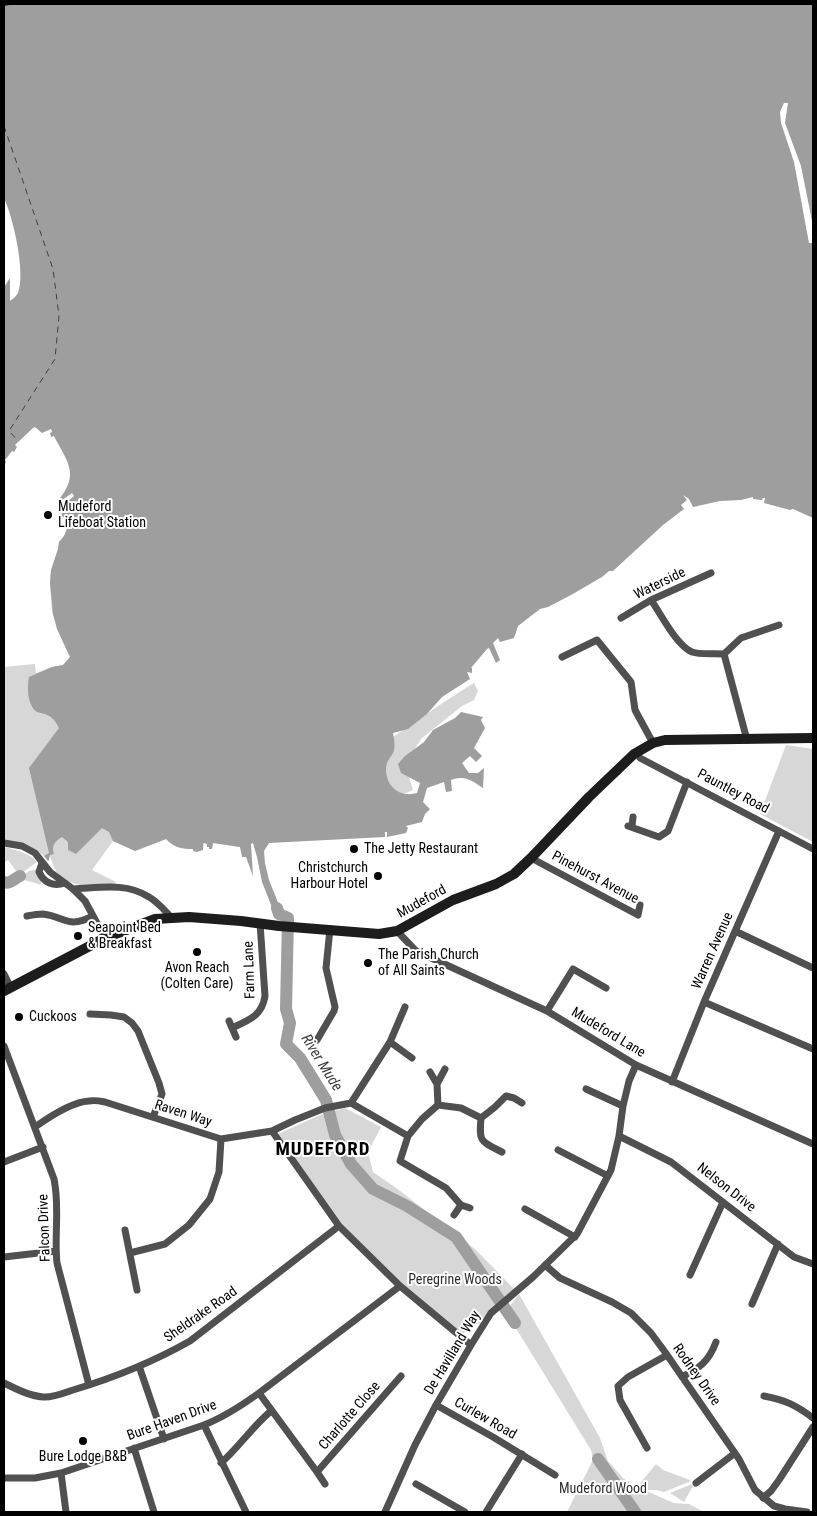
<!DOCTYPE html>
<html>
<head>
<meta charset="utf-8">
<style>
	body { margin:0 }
	#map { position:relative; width:817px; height:1516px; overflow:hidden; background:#fff; font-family:"Roboto Condensed",sans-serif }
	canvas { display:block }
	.frame { position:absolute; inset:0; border:5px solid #000; pointer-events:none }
</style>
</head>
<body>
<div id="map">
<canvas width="817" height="1516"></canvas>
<div class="frame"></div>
</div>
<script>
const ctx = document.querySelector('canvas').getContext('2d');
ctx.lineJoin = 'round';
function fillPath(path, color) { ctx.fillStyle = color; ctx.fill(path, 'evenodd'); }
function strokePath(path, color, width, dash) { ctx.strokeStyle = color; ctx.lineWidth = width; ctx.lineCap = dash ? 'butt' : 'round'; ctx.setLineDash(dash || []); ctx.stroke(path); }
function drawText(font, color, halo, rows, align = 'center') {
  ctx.font = font + ' "Roboto Condensed",sans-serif'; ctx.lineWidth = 4; ctx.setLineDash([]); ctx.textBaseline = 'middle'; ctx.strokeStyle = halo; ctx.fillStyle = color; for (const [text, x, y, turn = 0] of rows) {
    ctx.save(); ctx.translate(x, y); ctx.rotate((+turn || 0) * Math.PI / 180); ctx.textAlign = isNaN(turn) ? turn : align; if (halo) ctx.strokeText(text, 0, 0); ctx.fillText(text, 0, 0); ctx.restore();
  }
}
fillPath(new Path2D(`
	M71,520L240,847L213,843L212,849H209V847L207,846V844L204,843L203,850L193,851V849C181,849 174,847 166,839L135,851L113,841L92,870L116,882L115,884C97,885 72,890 58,874C54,869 52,861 50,856H44L35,849L4,841V667L35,664L36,673L52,667L63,665L70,657L62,640L52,612L50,583L51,570L58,549L59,542L64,536Z
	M474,683L478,691L474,700L462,706L422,738L405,763L413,790L396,797L382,780L390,739L447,700Z
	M786,745L813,749V842L760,814Z
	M4,847C15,850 29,852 37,862L19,875L8,860L4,863Z
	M37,869L42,885L24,880L21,877L29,871Z
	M345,1108L381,1127L368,1152L373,1172L399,1190L476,1250L514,1289L488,1312L479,1324L473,1325L463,1334L402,1285L341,1224L278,1134L320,1115Z
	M519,1294L600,1438L608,1461L623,1478L637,1487L656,1464L663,1470L690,1480L691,1481L664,1492L656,1490H644L674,1503L689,1504L704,1512H567L593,1460L591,1450L509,1317L504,1314Z
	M692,1484L693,1486L684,1502L670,1493Z`), '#d7d7d7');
fillPath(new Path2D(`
	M4,4H813V226L801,166L785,123L788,103H784L780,112L781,123L794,162L809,243H813V518L793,509L790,510L764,503L765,498H763L762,500L753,499V497L741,500L720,501L693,507L689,499L683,495L687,500L681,505L684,509L663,525L613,571H609L602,577L571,595L548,607L540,609L518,626L514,638L500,642L498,638L493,643L500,660L496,663L489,648L487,649L471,668H472V673L467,672L470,679L442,697L427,714L408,729L393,733C394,740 396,747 393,753C390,758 387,761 386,767C385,786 399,798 417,793L420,783L401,773L398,764L405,756L424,742L433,730L455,718L461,712L483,717L481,720L485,728L474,748L482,756L476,762L470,756L462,763L469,773H478L484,768L483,788C471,780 465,775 451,780L452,791L446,792L444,782L427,788L423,802L430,809L425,814L422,822L406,826L408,828L406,833L387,837V832H385V837L269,843L264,851L265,863L269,880L281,910L293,919H285L275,915L262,882L257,857L253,843L251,844L253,876L246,857H242L240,847L213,843L212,849H209V847H207V844L203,843V850L197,852L193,851V849C180,849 174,847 166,839L135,851L113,841L109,832L102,828L76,854L68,850V842L62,837C55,841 51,846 54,854L50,855L49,860L48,861L44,856L49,853L29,768L59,728C55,721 53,717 45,714C42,713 39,713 37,712C27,705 27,687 29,677L52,667L63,665L70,657L57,629L53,614L50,583L51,570L58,549L59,542L64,536L71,520L60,516L62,513L66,511L62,506L74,496L72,493L61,501L60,498C80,473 66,460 54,436L51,437L50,433L52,432L51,429L42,433L35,427L33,428L15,445L17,447L14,452L12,451L5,460L6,462L4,466V356L5,348L4,287L10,278V301C13,299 16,296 18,293C26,273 13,217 4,198Z`), '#9e9e9e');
strokePath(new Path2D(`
	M4,882C9,885 15,878 20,876
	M277,908L279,914L288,918L286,1009L290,1023L286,1044L300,1058L326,1100L335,1135L351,1164L373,1189L407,1206L456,1237L515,1323
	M598,1459L635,1512`), '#9e9e9e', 12);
strokePath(new Path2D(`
	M4,6L11,4
	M4,126L53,269L59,316L55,359L9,431L18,441`), '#3f3f3f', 1, [6, 5]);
strokePath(new Path2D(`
	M651,600C661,614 676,645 692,652C701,655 714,653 724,654L747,740
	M621,618L651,600L711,573
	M724,654L741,638L779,625
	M562,657L597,640L631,682L635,710L653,743
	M640,758L813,849
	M628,826L659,837L668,831L687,782
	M632,826L633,817
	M4,843L22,846L35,853L50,872L73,889L85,901L105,938
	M531,858L638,915L640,905
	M42,863L39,872C44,883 53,887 65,883
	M73,889C99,888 126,882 149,897C158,902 165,911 172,918
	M27,916C32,915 37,914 43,914C66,917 67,929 93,916
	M397,931L416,951L547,1011L636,1065L813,1144
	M735,931L813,968
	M4,974L11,988
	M704,1002L813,1049
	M547,1011L573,969L606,988
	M90,1014L111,1015L124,1017L132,1023L138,1031L159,1083L162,1094L153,1117
	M229,1021L236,1037
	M232,1028C249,1020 262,1016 265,996L260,923
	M317,1040L334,1011L335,1007L326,968L330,929
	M390,1042L412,1058
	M4,1046L54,1179C60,1207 54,1235 57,1263L89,1385
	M430,1072L437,1084
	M672,1082L704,1002L779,831
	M586,1089L623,1106
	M351,1103L390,1042L405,1007
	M438,1105L437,1084L445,1069
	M481,1118C479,1142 480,1141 502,1152
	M35,1127C49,1117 71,1102 89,1101C94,1100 100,1101 105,1102L221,1139L272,1131L295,1120L325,1108L351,1103L408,1136
	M272,1131L339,1226L400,1286L471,1345
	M619,1136L671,1162L794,1257L813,1264
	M558,1150L608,1176
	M4,1162L43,1147
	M470,1208L461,1205L446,1188L400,1161L408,1136L422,1119L438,1105L461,1108L481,1118L495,1107L506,1096L514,1098L522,1103
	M525,1209L575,1237
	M454,1215L461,1205
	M125,1230L137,1290
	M130,1253L165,1244L189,1225L210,1199L219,1172L221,1139
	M4,1257L56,1251
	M545,1265L560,1278L612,1302L631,1313L651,1333L665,1352L739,1459L755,1490L774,1506L785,1509L807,1512
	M690,1275L723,1202
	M752,1304L778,1244
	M139,1366L164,1439
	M682,1377C700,1368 709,1361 716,1342
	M4,1383C16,1389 30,1396 43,1397C53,1398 64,1393 73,1390C113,1378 153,1362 190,1341L339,1226
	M259,1393L317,1472L401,1376
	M764,1396C785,1400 796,1405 813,1418
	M436,1405L493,1437L555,1475
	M204,1425L246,1512
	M134,1448L154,1512
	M647,1448L620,1400L618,1386L628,1377L667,1355
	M221,1463C239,1447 252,1427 271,1411
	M317,1472L325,1484
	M61,1473L66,1512
	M4,1478H35L61,1473L204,1425C224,1417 241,1406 259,1393L400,1286
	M696,1483L735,1453
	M416,1484L465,1512
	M763,1498L771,1491L779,1480L813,1427
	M385,1512L415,1445L436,1405L471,1345L491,1313L533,1277L577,1234L611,1170L619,1136L623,1106L629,1081L636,1065
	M486,1512L522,1454`), '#505050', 7);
strokePath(new Path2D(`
	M4,991L105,938L155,919L189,917L241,921L279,926L379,934L397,931L453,900L496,884L514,874L531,858L589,797L634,754L653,743L665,740L813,738`), '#1d1d1d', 10);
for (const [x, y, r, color] of [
	[48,515,5,"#000"],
	[354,849,5,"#000"],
	[378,876,5,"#000"],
	[78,936,5,"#000"],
	[197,952,5,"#000"],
	[368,963,5,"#000"],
	[19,1017,5,"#000"],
	[83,1441,5,"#000"]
]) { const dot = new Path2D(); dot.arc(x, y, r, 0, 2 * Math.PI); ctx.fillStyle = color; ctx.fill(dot); strokePath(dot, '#fff', 2); }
drawText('14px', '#000', '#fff', [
	["Mudeford",58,507],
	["Lifeboat Station",58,523],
	["The Jetty Restaurant",364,849],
	["Christchurch",368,868,"right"],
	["Harbour Hotel",368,884,"right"],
	["Seapoint Bed",88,928],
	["& Breakfast",88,944],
	["The Parish Church",378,955],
	["of All Saints",378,971],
	["Avon Reach",197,968,"center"],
	["(Colten Care)",197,984,"center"],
	["Cuckoos",29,1017],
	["Bure Lodge B&B",83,1457,"center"]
], 'left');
drawText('14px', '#000', '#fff', [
	["Waterside",660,584,-26],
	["Pauntley Road",733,792,28],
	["Pinehurst Avenue",595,878,28],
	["Mudeford",422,902,-29],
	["Warren Avenue",713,951,-66],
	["Farm Lane",250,970,-92],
	["Mudeford Lane",608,1033,31],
	["Raven Way",183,1114,18],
	["Nelson Drive",726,1188,38],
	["Falcon Drive",45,1228,-92],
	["Sheldrake Road",201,1315,-35],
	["De Havilland Way",453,1353,-59],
	["Rodney Drive",696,1375,55],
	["Charlotte Close",350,1416,-49],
	["Curlew Road",485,1419,30],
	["Bure Haven Drive",172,1421,-20]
]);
drawText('14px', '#2e2e2e', '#fff', [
	["Peregrine Woods",455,1280],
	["Mudeford Wood",603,1489]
]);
drawText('italic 15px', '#3f3f3f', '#fff', [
	["River Mude",321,1063,58]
]);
ctx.letterSpacing = '1px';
drawText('bold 19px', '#000', '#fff', [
	["MUDEFORD",323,1150]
]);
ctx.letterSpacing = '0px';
</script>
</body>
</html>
